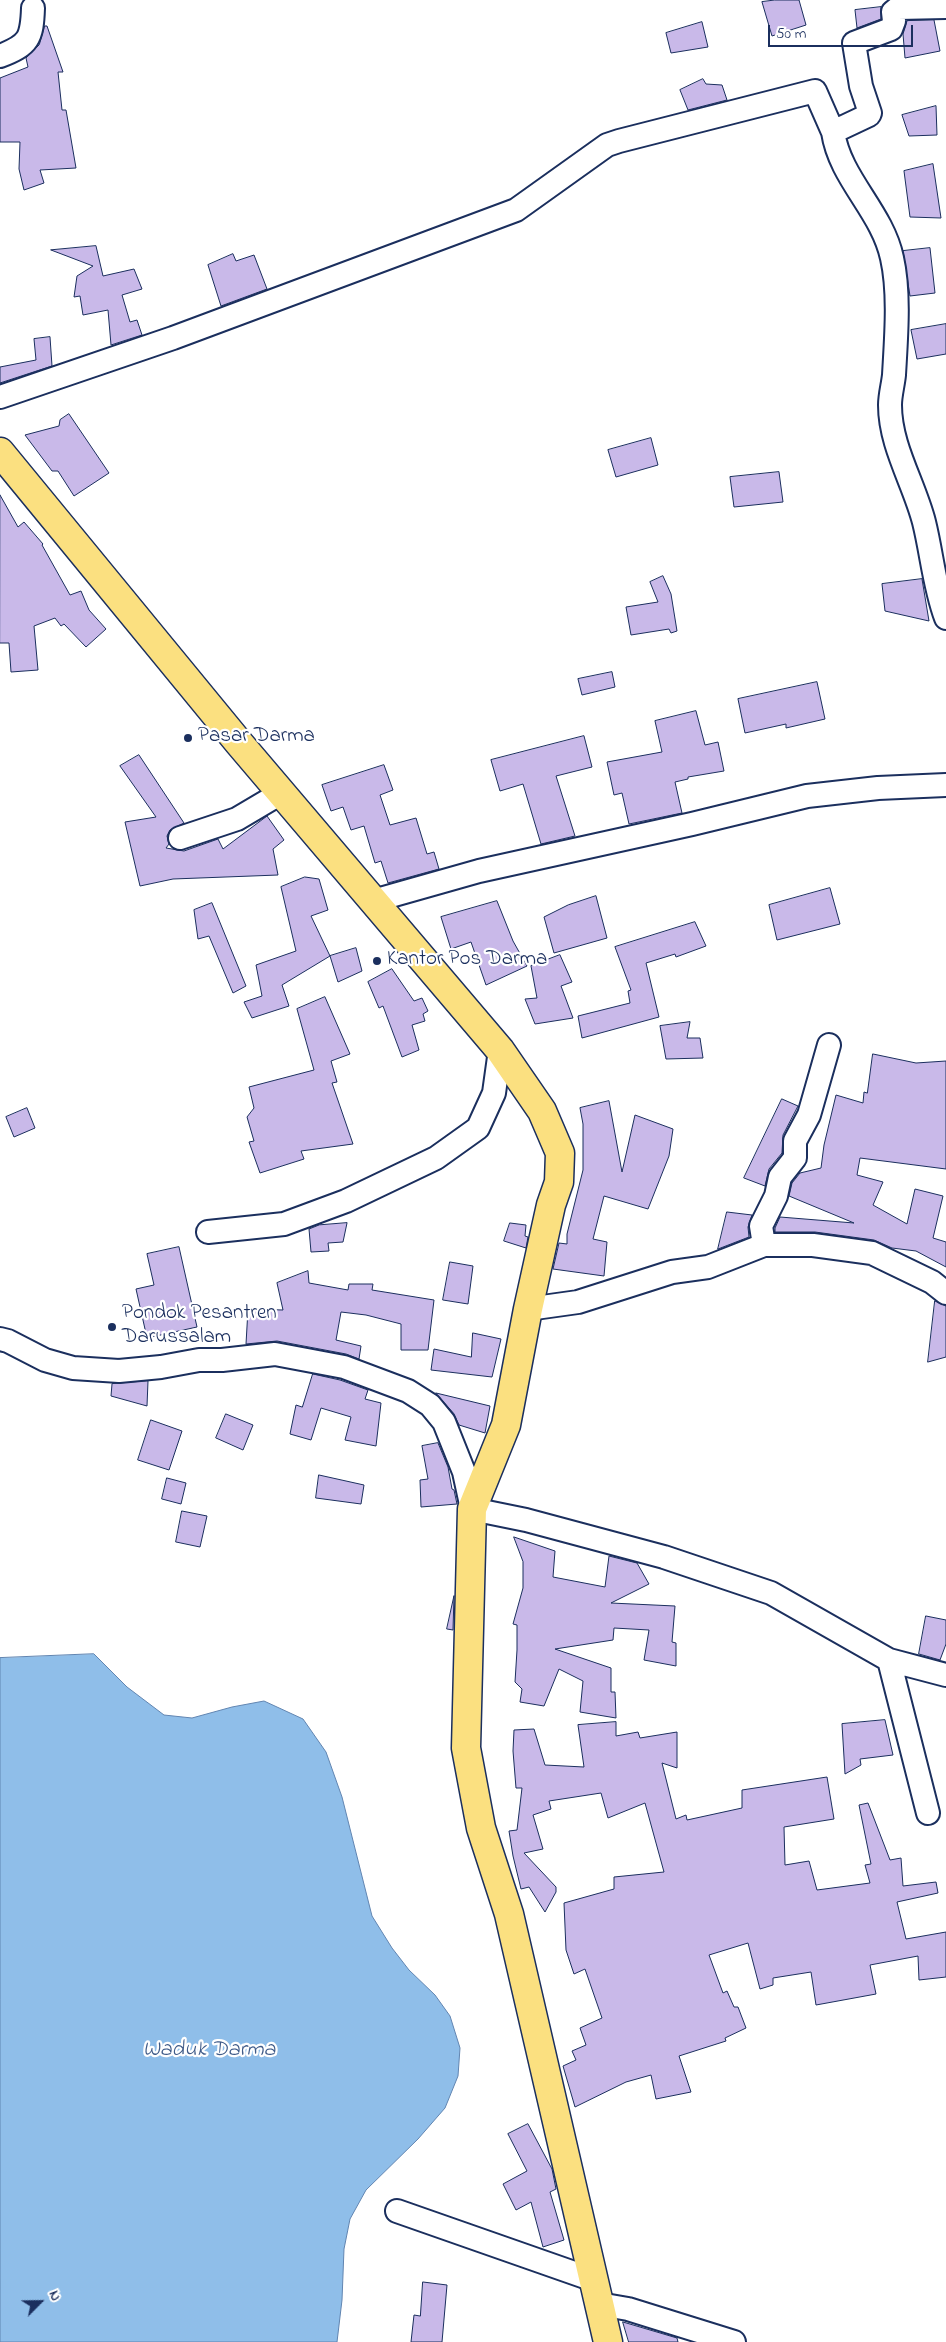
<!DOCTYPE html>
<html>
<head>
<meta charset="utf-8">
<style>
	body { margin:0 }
	#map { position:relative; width:946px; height:2342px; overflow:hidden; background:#fff; font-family:"Indie Flower",sans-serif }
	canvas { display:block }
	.north { position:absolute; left:15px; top:2277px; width:50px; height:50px; -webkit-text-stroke:4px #fff; paint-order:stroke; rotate:67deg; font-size:14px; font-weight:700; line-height:20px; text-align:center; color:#1b2f5e }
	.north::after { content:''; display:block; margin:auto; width:18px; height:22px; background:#1b2f5e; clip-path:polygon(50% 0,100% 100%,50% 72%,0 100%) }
	.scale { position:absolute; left:768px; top:25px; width:145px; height:22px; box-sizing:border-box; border:2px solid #1b2f5e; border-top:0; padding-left:6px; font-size:15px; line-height:18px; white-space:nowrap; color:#1b2f5e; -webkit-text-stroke:4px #fff; paint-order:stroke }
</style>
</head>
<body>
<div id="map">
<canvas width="946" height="2342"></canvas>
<div class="north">N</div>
<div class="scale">50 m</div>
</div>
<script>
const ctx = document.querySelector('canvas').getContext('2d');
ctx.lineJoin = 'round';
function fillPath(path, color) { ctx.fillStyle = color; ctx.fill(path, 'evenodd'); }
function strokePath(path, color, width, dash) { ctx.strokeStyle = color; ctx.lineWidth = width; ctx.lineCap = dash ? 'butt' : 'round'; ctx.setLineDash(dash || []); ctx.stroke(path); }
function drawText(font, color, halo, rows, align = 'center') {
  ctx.font = font + ' "Indie Flower",sans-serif'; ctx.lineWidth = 4.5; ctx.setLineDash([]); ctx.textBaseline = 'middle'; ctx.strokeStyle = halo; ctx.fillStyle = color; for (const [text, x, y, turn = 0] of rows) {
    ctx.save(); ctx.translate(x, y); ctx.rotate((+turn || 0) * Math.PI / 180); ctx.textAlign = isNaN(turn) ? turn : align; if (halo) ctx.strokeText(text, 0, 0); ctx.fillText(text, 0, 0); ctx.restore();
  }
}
const water = new Path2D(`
	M94,1654L127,1687L164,1715L192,1718L232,1707L264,1701L303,1719L326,1752L342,1797L372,1916L392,1948L409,1970L435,1995L450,2016L460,2048L458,2076L445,2108L418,2139L366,2190L350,2219L344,2249L342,2300L337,2342H0V1658Z`);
fillPath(water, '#8fbee9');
strokePath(water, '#6185b1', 1);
const building = new Path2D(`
	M775,0H799L806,25L772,36L762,2Z
	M881,7V19L857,28L855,10Z
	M934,20L940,51L905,58L903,34L907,21Z
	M702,22L708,47L671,53L666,33Z
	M45,26H47L63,72H58L62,110H66L76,168L40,170L44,183L24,190L19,169L20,142H0V78L28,67L26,58L39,45Z
	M703,79L706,84L722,85L727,100L688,110L680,90Z
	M936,106L937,135L909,136L902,115Z
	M933,164L941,218L910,217L904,171Z
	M96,246L103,276L134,269L142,289L122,295L130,322L137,320L142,335L111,345L108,310L83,315L80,296L74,297L77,276L93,266L51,250Z
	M930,248L935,293L910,296L903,251Z
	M233,254L236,261L254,255L267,289L221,306L208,265Z
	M946,324V354L917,359L911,330Z
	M50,337L52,366L0,383V367L36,360L34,339Z
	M69,414L109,473L74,496L58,471H52L25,435L59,426L60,420Z
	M651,438L658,465L616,477L608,450Z
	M779,472L783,502L734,507L730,477Z
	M0,495L18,527L24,522L43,544L42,545L70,595L81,591L89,610L106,629L86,647L64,624L61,626L55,618L34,626L38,670L11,672L9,643H0Z
	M663,576L671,594L677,631L671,633L669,629L631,635L626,607L658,602L650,582Z
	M922,579L929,621L885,611L882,584Z
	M612,672L615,687L582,695L578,679Z
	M817,682L825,719L786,728V724L745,733L738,699Z
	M696,711L705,745L718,742L724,771L688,777V779L675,782L682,813L629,824L622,793L614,795L607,762L662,752L655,721Z
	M584,736L592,767L556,776L575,836L541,844L523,784L500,791L491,760Z
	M139,755L184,823L170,830L167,836L169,844L166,848L184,851L218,839L223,849L267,816L284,840L273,849L278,875L173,879L140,886L125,822L156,817L120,766Z
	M384,765L393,790L380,795L390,825L416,818L427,854L434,852L439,869L388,883L381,861L375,863L364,826L351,830L343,807L331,811L322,785Z
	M305,877L319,879L328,910L311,916L330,956L282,985L289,1006L252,1018L244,1002L262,996L256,965L296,951L281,887Z
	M830,888L840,924L777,940L769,905Z
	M596,896L607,938L554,953L544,917L568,905Z
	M497,901L513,941L527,966L486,985L471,942L451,949L441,917Z
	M212,903L246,986L233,993L209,936L198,939L194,910Z
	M695,922L706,946L676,957L675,954L646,963L659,1017L582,1038L578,1016L630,1003L628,991L631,990L615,947Z
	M356,948L362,971L338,982L330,956Z
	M560,955L572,982L561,986L573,1018L535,1024L525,999L537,998L531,966Z
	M392,969L414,1001L422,998L428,1011L423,1014L425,1021L412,1025L419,1050L402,1057L383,1006L379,1008L368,982Z
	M325,997L350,1054L331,1061L337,1082L332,1083L353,1144L301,1151L304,1159L260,1173L249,1142L254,1141L247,1117L254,1108L249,1087L314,1070L297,1009Z
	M690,1022L687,1038H700L703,1058L666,1059L660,1026Z
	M873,1054L916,1063L946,1061V1169L860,1158L857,1175L883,1182L873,1205L907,1224L915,1189L943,1196L933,1238L946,1242V1267L916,1251L892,1248L874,1240L815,1232H775V1228L780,1217L854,1223L789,1196L792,1183L800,1173L821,1168L824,1145L836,1095L863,1103L864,1092L867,1093Z
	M782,1099L798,1106L783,1135L782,1153L769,1169L765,1186L744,1178Z
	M609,1101L622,1172L635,1115L673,1129L669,1156L648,1209L604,1196L593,1239L607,1242L604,1276L553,1269L559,1243L567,1244V1234L583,1170V1124L580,1108Z
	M27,1108L35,1128L14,1137L6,1117Z
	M727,1212L752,1215L748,1227L749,1237L718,1249Z
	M347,1223L343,1242L328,1243L329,1251L311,1252L309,1229L319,1225Z
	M510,1223L526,1225L525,1236L528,1237L526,1248L504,1241Z
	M179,1247L197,1327L147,1338L136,1289L154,1285L147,1254Z
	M450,1262L473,1266L468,1304L443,1300Z
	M308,1271L309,1283L348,1290L349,1284H373L372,1290L434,1300L428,1350H401V1324L366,1315L341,1312L336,1340L361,1346L359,1359L346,1354L277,1341L246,1344L248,1309L283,1310L277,1283Z
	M935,1301L946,1306V1357L928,1362Z
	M473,1333L501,1339L492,1377L431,1370L434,1349L471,1357Z
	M313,1374L340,1380L368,1390L365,1399L381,1403L376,1446L345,1440L351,1417L321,1408L311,1440L290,1434L296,1405L302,1407Z
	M148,1381L147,1406L111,1396L112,1384Z
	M436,1393L490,1406L485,1433L459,1425L454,1414Z
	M226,1414L253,1425L243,1450L216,1438Z
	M151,1420L182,1431L169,1470L138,1460Z
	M438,1443L448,1467L452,1489L454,1490L457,1504L421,1507L420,1480L428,1479L422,1446Z
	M319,1475L364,1485L361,1504L316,1498Z
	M167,1478L186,1483L181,1504L162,1499Z
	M182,1511L207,1516L200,1547L176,1542Z
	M514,1537L555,1551L553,1577L605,1587L609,1556L637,1563L649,1584L611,1603L675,1606L672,1642L676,1643V1666L644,1660L649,1630L614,1628L613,1640L555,1649L611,1668V1692H615L616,1718L580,1712L583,1681L559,1669L544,1706L520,1702L522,1689L515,1682L517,1650V1625L513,1624L523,1588V1562Z
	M454,1596L453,1630L447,1629Z
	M926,1616L946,1620V1644L940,1660L919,1654Z
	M885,1720L893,1755L860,1759L861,1765L845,1774L842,1724Z
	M616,1722V1736L638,1732L640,1738L677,1732V1768L662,1763L676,1819L686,1815L687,1820L742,1808V1790L827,1777L834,1819L784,1827L785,1865L809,1861L817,1890L870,1883L865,1865L871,1864L859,1805L868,1803L890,1860L901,1858L903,1886L936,1882L938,1893L897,1902L906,1939L946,1932V1977L919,1980L918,1956L870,1965L876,1994L816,2005L811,1972L773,1978V1985L760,1989L748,1943L709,1955L723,1993L727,1991L734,2007H738L746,2028L725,2038L726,2041L679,2056L691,2092L656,2099L651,2075L626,2082L575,2107L563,2066L576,2060L572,2051L586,2045L580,2028L602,2018L585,1969L574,1974L566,1950L564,1903L614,1889V1877L664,1872L645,1803L608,1818L601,1793L549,1801L551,1809L533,1815L543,1849L524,1853L556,1887V1892L545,1912L529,1887L521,1889L513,1856L509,1831L517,1830L522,1788H516L513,1751L514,1730L534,1729L545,1765L584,1767L578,1725Z
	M528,2124L552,2169L556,2189L550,2192L564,2240L543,2247L531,2202L516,2210L503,2184L527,2171L508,2134Z
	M423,2282L447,2285L442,2342H411L414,2315L420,2316Z
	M623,2322L677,2338L678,2342H629Z`);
fillPath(building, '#c9b9e9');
strokePath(building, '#1b2f5e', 1);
const minor = new Path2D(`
	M0,56C29,45 32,38 33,8
	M833,132C840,179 882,211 892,258C900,293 896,339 894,375C893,385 890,395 890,405C890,446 914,483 924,522C932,554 934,586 946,618
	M0,397L173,338L516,210L607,145L619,141L815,91L833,132L869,115L870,113L861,86L854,43L891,29L894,21L893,12L898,8L946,7
	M180,838L237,819L281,793
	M373,901L479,871L692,824L807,796L878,788L946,785
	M208,1232L284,1224L346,1201L436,1158L478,1128L494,1093L500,1050
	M764,1245L761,1226L776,1196L780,1177L795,1158V1141L809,1115L829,1045
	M528,1309L578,1302L672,1272L708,1267L764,1245H813L872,1253L932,1282L946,1293
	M0,1339L8,1341L45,1360L73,1368L119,1371L161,1367L199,1360H222L275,1354L344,1367L408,1391L430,1405L444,1422L464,1472L472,1509L526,1520L664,1557L771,1593L889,1660L946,1675
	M889,1660L928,1813
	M397,2211L594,2280
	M599,2304L628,2309L734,2342`);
const highway = new Path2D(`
	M0,452L239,743L500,1050L542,1111L560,1153L559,1182L551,1205L528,1309L506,1425L472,1509L466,1748L481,1828L509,1914L608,2342`);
strokePath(minor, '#1b2f5e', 26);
strokePath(highway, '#1b2f5e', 31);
strokePath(minor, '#fff', 22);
strokePath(highway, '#fbe080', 28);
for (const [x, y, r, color] of [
	[188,738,5,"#1b2f5e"],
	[377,961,5,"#1b2f5e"],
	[112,1327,5,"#1b2f5e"]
]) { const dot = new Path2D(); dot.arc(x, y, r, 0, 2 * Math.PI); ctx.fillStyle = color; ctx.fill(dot); strokePath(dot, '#fff', 2); }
drawText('21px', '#1b2f5e', '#fff', [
	["Pasar Darma",198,738],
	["Kantor Pos Darma",387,961],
	["Pondok Pesantren",122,1315],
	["Darussalam",122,1339]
], 'left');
drawText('italic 22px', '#3e5a88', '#fff', [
	["Waduk Darma",209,2051]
]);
</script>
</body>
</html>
